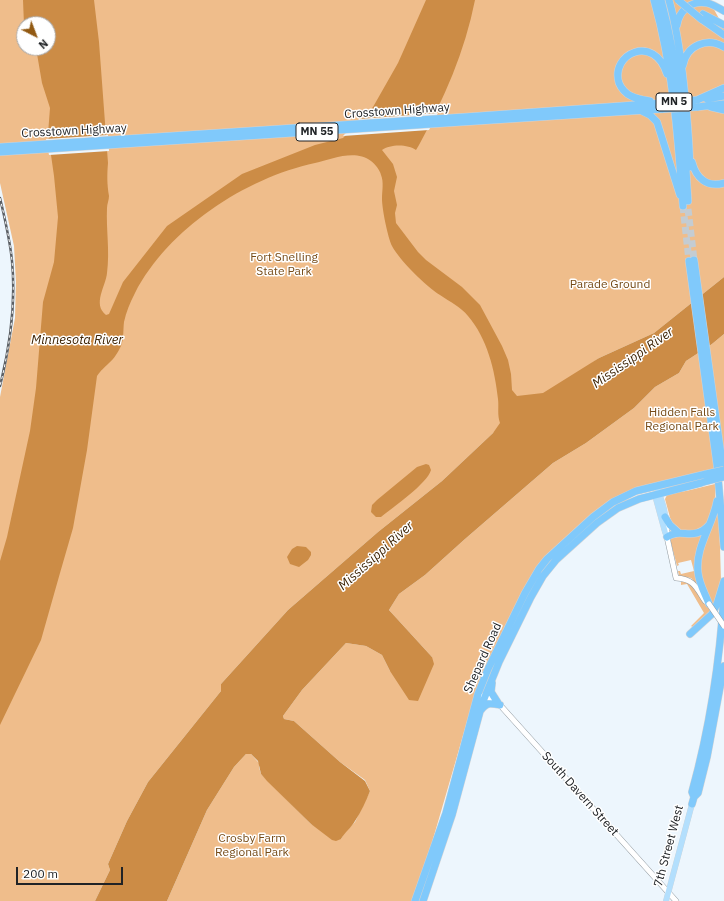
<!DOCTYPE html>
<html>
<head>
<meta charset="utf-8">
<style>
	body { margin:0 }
	#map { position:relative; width:724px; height:901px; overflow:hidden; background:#edf6fd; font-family:"IBM Plex Sans",sans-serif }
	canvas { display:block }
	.north { position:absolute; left:16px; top:16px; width:40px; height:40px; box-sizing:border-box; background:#fff; border:1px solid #a6a7a8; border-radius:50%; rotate:138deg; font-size:11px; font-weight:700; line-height:16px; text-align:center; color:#202326 }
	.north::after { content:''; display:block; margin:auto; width:14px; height:18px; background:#925a13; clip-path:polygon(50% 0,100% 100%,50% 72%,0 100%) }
	.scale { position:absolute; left:16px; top:867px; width:107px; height:18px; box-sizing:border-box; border:2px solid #202326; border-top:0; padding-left:5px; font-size:12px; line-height:14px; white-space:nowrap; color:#202326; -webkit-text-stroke:3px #fff; paint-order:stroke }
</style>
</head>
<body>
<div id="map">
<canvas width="724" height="901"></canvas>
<div class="north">N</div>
<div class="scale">200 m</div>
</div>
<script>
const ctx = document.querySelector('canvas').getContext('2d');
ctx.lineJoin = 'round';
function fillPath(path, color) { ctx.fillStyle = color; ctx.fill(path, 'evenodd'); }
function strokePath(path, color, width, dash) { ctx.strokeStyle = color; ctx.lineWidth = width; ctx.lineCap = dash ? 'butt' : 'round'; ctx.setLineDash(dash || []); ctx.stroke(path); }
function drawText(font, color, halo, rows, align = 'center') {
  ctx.font = font + ' "IBM Plex Sans",sans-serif'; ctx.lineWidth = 3; ctx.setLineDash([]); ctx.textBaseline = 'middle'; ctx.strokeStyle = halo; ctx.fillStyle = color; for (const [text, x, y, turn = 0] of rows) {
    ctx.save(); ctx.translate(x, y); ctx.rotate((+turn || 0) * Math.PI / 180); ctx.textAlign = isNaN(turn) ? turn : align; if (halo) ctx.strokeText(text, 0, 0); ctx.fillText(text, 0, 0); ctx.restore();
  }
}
fillPath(new Path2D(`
	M0,0H709L724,28V277L654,333L599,358L493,433L442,481L378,532L288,610L221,684V691L148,782L127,821L108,864L110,870L95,901H0V397L15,318L16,282L14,246L0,183ZM24,24H48V48H24Z
	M724,334V467L613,499L540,564L476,691L415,901H167L207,810L234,767L246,754H251L259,763V767L261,774L311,824L341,839L344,833L355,822L370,791L365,780L340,762L294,721L284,719L283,716L302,690L346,643L366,646L382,655L390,671L432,657L389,610L399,594L425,575L465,539L553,463L586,443L634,408L655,387L679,373L686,361L712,344Z
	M715,484C716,505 715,513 702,529L683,532L671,521L665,499L667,495L678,492L686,491Z
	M717,512H719L721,582L715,607L708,597L700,577L701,551Z
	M702,533L704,535L700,542V588L691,578L679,576L678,571H680L681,574L694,571L691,560L678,563L679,565L677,566L670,539L671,538Z
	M682,581L692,584L711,612L694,628L691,626L704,613L687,584L681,585V582Z`), '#efbd8b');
fillPath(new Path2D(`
	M23,0H94L99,42L108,163C107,175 107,184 109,196C109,200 107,204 107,208C106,230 110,251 107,273C106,286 92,304 106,315L109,314L123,282L167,226L242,174L315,145L343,138L373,107L398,63L426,0H475C465,51 444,99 419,145L416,150C408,144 390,144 382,150L393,164L397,177L394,191L397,205L395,213L396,223L418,252L426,260L462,287L480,305L502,346L508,360L511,374L512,390L517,396L543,393L599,358L654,333L724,277V334L712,344L686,361L679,373L655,387L634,408L586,443L553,463L465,539L425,575L399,594L389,610L432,657L434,664L418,701L409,700L390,671L382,655L366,646L346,643L302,690L283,716L284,719L294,721L340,762L365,781L370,791C366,801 361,812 355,821C351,828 345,832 341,839L336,841L332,840L311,824L267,781L261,774L258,761L251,754H246L234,767L207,810L167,901H95L110,870L108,864L127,821L148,782L221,691V684L288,610L378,532L442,481L493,433L500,423C497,415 499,407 498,399C495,370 487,338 468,316C461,307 450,302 440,295C426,286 400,261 392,246C388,238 382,209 382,199C382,191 384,182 381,175C380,170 375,164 371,161C355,149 332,159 315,163C245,178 168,229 135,293C130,303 126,312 124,322C123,330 124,339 121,346C118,352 114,359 109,363C104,368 101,370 97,376L87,450L73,528L60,573L41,640L0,725V561L7,537L30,431L36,388L43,302L54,262L58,217L54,176L48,134L50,108L42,83L36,48H48V24L24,25Z
	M426,464L429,465L431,470C427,484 393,507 381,517H376L371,512L372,505L377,500L417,467Z
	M297,546L306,547L311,552V555L308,560L299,567L290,564L287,557L292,549Z`), '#cc8c46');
fillPath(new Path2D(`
	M438,113L429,130L343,136L359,119Z
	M108,135L109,151L49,155L46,139Z`), '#edf6fd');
strokePath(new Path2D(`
	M683,206L689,261
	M688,209L694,260`), '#c4ccd2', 7, [7, 3.5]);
const secondary = new Path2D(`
	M666,519L667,537L676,578C694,579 696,587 705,601
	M483,696L492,699L500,705L676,901`);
const primary = new Path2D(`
	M657,486C659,497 665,505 665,517
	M659,494L656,499L665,532L667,537
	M666,901L692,804`);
const highway = new Path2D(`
	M654,0C673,67 678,137 683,206
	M661,0C679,66 684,133 688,201
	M669,0C677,28 681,58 684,87C687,114 689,140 690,167
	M703,14L724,25
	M701,19L724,35
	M677,25C679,11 691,0 707,3C713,4 718,8 724,11
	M683,65C687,45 707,37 724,47
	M707,99L724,96
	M697,100L724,88
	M650,101C644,100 637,99 631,96C626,94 621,88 619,83C610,54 654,33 667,74
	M697,107L724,104
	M711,107L724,110
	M642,111L650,115L657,122L680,195
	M0,147L464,117L663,103
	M0,152L663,109
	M692,162C696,178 707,188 724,183
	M694,260L724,476
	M689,261L717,465L724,547
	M665,517L670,525L679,533
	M667,537C681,527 694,542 709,525
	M709,604C705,593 699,584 698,572C695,547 713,525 717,501
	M690,634L712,614L717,604L724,581
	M492,683L491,692L498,703
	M481,710C487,702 491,703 500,705
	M694,797L692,792C710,727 720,660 724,593
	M692,804L694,797L698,793L707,757L724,666
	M415,901L446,813L478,694L488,669L525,593L539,569L547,559L593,517L613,502L636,491L706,474
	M423,901L452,815L482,704L499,662L531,597L543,576L556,560L597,523L618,508L639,499L701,483L707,481`);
strokePath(secondary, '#929ba1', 6);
strokePath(primary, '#d2d3d4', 6);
strokePath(highway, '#d2d3d4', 8);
strokePath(secondary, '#fff', 5);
strokePath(primary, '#b3dffd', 5.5);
strokePath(highway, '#80c9fb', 7);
const rail = new Path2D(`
	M0,198C5,219 10,240 12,261C16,303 10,346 0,386`);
strokePath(rail, '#5b5f64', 2.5);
strokePath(rail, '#fff', 1, [3]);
const secondaryBridge = new Path2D(`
	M709,604L724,626`);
const highwayBridge = new Path2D(`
	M678,0L701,19
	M663,103L697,100
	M663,109L697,107
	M706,474L724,470
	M707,481L724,477`);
strokePath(secondaryBridge, '#929ba1', 6, []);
strokePath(highwayBridge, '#d2d3d4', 8, []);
strokePath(secondaryBridge, '#fff', 5);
strokePath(highwayBridge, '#80c9fb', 7);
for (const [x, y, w] of [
	[674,102,36],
	[317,132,42]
]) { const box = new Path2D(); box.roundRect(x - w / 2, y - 9, w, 18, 3); ctx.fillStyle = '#fff'; ctx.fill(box); strokePath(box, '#202326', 1); }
drawText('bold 11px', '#202326', null, [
	["MN 5",674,102],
	["MN 55",317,132]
]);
drawText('12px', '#202326', '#fff', [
	["Crosstown Highway",397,111,-4],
	["Crosstown Highway",74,131,-3],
	["Shepard Road",483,658,-66],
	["South Davern Street",580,794,48],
	["7th Street West",669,846,-75]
]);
drawText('12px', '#764b17', '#fff', [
	["Fort Snelling",284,258],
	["State Park",284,272],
	["Parade Ground",610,285],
	["Hidden Falls",682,413],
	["Regional Park",682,427],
	["Crosby Farm",252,839],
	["Regional Park",252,853]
]);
drawText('italic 13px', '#3d2304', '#fff', [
	["Minnesota River",77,340],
	["Mississippi River",633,358,-35],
	["Mississippi River",376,556,-42]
]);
</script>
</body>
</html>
